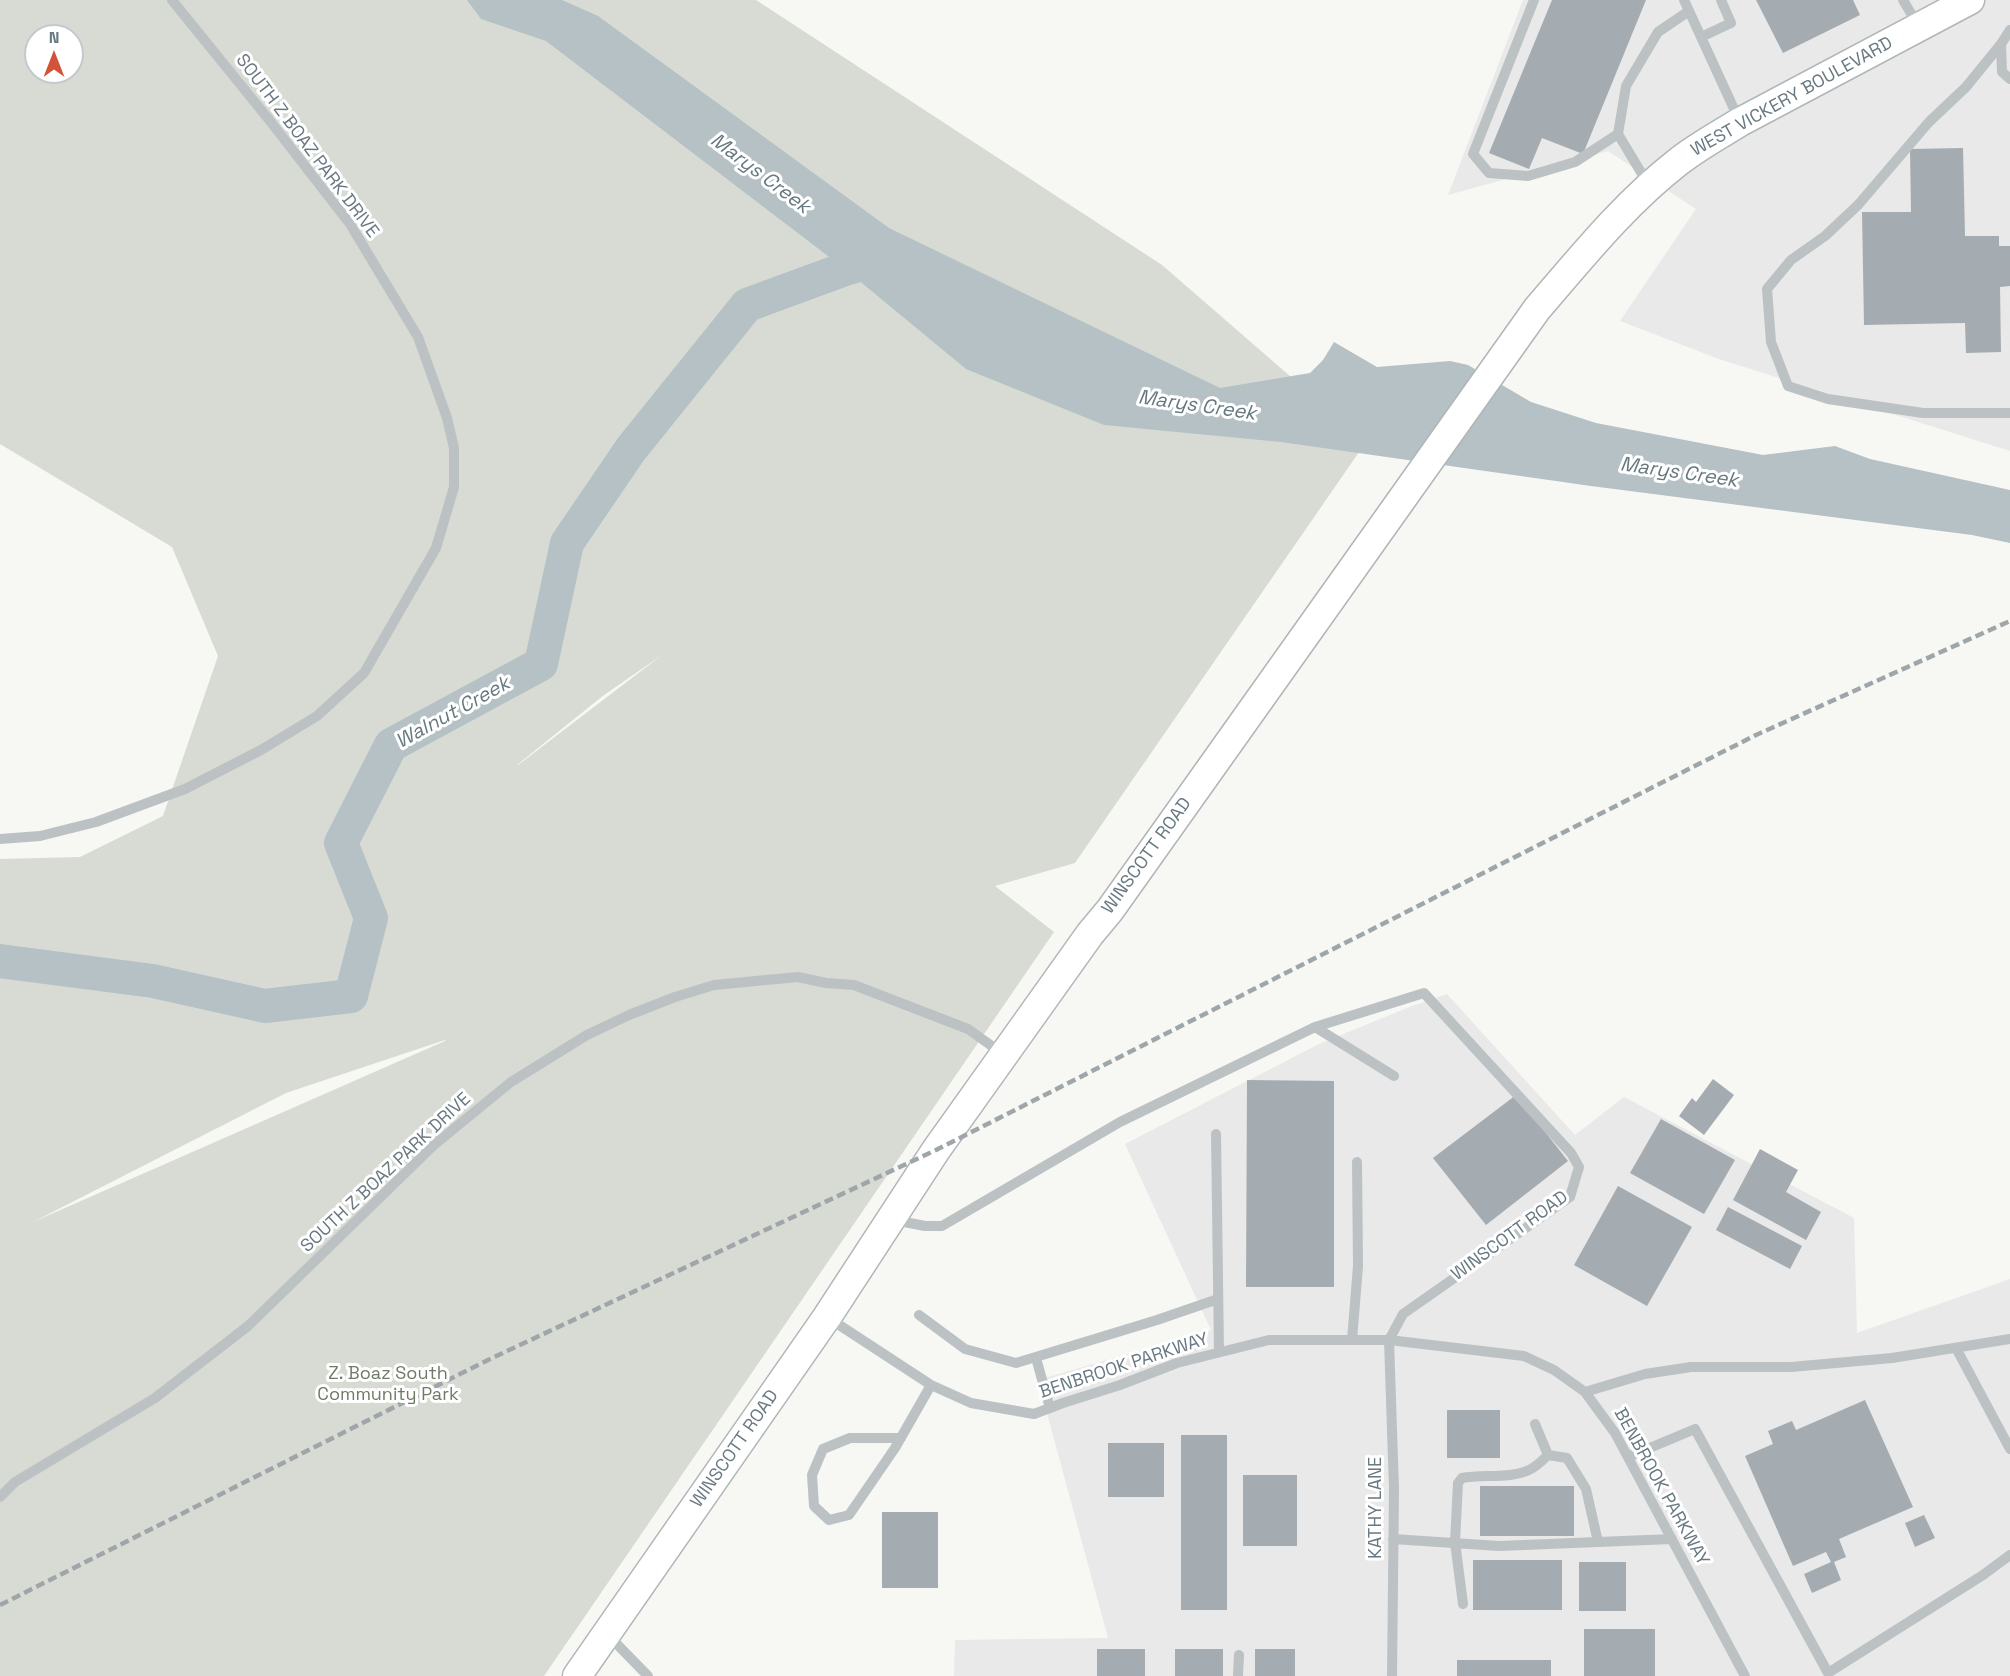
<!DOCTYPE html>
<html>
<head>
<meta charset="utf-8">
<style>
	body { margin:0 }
	#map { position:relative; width:2010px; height:1676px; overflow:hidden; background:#f7f7f4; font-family:"Space Grotesk",sans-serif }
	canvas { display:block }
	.north { position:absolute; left:24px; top:24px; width:60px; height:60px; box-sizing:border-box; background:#fff; border:2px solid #c3c9cd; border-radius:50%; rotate:0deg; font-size:16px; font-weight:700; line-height:24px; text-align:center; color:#697982 }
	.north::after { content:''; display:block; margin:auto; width:21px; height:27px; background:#d1543a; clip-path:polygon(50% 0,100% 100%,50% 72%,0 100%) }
</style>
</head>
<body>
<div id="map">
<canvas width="2010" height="1676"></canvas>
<div class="north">N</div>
</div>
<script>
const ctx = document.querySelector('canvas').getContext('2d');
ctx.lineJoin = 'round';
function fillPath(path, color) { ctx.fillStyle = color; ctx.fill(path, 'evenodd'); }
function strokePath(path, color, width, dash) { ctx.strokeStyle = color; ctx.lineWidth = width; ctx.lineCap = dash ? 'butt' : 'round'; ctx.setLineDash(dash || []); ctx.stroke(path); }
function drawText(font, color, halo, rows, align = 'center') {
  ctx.font = font + ' "Space Grotesk",sans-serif'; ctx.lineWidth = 6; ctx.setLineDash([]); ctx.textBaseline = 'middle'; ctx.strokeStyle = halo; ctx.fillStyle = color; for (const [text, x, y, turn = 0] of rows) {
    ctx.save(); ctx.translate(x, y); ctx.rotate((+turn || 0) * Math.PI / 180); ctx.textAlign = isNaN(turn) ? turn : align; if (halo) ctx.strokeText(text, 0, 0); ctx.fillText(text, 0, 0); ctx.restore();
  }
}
fillPath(new Path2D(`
	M1523,0H2010V451L1719,359L1620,321L1696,209L1608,151L1448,195Z
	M1447,994L1575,1135L1624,1097L1854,1218L1857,1333L2010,1279V1676H954L955,1640L1108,1638L1038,1380L1211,1330L1125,1144L1319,1044L1412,1006Z`), '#e8e9e8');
fillPath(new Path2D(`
	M0,0H756L1162,265L1366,442L1075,863L995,886L1054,932L544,1676H0V859L80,857L163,816L218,656L172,547L0,444ZM36,36H72V72H36ZM662,655L518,765H517L604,695ZM445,1040V1041L33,1222L286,1093Z`), '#d7dbd4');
fillPath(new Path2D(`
	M467,0H562L598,16L889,228L1220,388L1310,373L1323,360L1334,342L1377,367L1450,361L1468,365L1531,402L1596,423L1763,455L1835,446L1870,459L2010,490V543L1972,535L1591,486L1281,442L1104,425L966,369L845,269L546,41L481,19Z`), '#b5c1c4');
strokePath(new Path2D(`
	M0,961L153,981L265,1006L351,996L371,918L341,843L391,745L541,664L567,543L631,449L747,305L845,269L877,260`), '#b5c1c4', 34);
fillPath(new Path2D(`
	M1552,0H1646L1583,154L1542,138L1529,169L1489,153Z
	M1756,0H1853L1860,15L1783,53Z
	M1963,148L1965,236H1999V246H2010V286L2000,287L2001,352L1966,353L1965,323L1864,325L1862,212H1911L1910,149Z
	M1713,1079L1734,1095L1704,1135L1679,1116L1692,1098L1696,1102Z
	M1247,1080L1334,1081V1287H1246Z
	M1516,1095L1568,1161L1486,1225L1433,1158Z
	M1661,1119L1735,1160L1704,1214L1630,1173Z
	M1760,1149L1798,1170L1786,1192L1821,1212L1806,1240L1733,1200Z
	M1618,1186L1692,1227L1647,1306L1574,1265Z
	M1728,1207L1802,1246L1790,1269L1716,1230Z
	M1865,1400L1913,1507L1839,1539L1846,1557L1834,1562L1841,1580L1812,1593L1804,1574L1831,1562L1826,1552L1793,1566L1745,1456L1773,1444L1768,1431L1792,1421L1796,1430Z
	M1447,1410H1500V1458H1447Z
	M1181,1435H1227V1610H1181Z
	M1108,1443H1164V1497H1108Z
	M1243,1475H1297V1546H1243Z
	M1480,1486H1574V1536H1480Z
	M882,1512H938V1588H882Z
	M1924,1515L1935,1538L1915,1547L1905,1523Z
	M1473,1560H1562V1610H1473Z
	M1579,1562H1626V1611H1579Z
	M1584,1629H1655V1676H1584Z
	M1097,1649H1145V1676H1097Z
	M1175,1649H1223V1676H1175Z
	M1255,1649H1295V1676H1255Z
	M1457,1660H1551V1676H1457Z`), '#a4acb1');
const major = new Path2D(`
	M577,1676L827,1317L936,1150L1090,934L1110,910L1537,309C1581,258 1624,204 1678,162C1697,147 1719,135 1740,122L1970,0`);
strokePath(major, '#b0b6b8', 31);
strokePath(new Path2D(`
	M1534,0L1473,154L1489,173L1528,176L1575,162L1618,134
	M1684,0L1740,122
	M1903,0L1919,27
	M2010,30L2001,44L1966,87L1929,122L1858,205L1825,236L1791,260L1767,289L1771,342L1788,386L1828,399L1923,413H2010
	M1701,37L1731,23L1721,0
	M2001,44L2002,72L2010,79
	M1648,184L1618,134L1626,86L1658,32L1689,11
	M0,839L40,836L96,822L185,789L261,750L317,716L364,673L436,548L454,487V448L447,418L418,337L350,224L270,121L172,0
	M1315,1027L1424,993L1571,1153L1579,1167L1570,1197L1403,1314L1389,1340L1394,1489L1392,1676
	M1216,1134L1219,1352
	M894,1220L925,1226H942L1120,1122L1315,1027L1394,1076
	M919,1315L965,1349L1016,1363L1157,1320L1218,1299
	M827,1317L931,1385L971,1403L1034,1414L1063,1403L1120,1385L1177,1363L1269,1340H1389L1524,1356L1554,1370L1585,1392L1615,1433L1745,1676
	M1352,1340L1358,1266L1357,1162
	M1956,1348L2010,1449
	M1036,1358L1050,1408
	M1585,1392L1645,1374L1691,1367H1791L1892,1358L2010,1339
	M901,1438H850L823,1449L812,1475L814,1506L829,1520L849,1515L895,1448L931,1385
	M1548,1455L1567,1458L1586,1489L1598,1542
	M1628,1457L1695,1429L1828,1673L1983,1575L2010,1555
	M0,1497L15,1482L155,1398L248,1326L434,1145L511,1082L587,1035L629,1015L675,997L714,985L798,977L826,983L854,985L968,1029L1003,1054
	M1393,1539L1499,1546L1672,1539
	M1463,1604L1455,1542L1458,1483L1462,1478C1483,1474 1510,1479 1529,1470C1536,1467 1542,1461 1548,1455L1535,1424
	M607,1634L648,1676
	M1238,1676L1239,1655`), '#bcc1c4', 10);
strokePath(major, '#fff', 28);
strokePath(new Path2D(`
	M0,1605L490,1359L936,1150L1756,735L2010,621`), '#9fa6aa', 4.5, [9, 4.5]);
drawText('18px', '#697982', '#fff', [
	["WEST VICKERY BOULEVARD",1792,97,-29],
	["SOUTH Z BOAZ PARK DRIVE",307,146,53],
	["WINSCOTT ROAD",1147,856,-54],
	["SOUTH Z BOAZ PARK DRIVE",386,1173,-43],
	["WINSCOTT ROAD",1510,1236,-36],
	["BENBROOK PARKWAY",1124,1366,-18],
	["WINSCOTT ROAD",735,1449,-55],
	["BENBROOK PARKWAY",1661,1487,61],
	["KATHY LANE",1376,1508,-90]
]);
drawText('18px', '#6c7a67', '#fff', [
	["Z. Boaz South",388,1374],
	["Community Park",388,1395]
]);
drawText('italic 20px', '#65797e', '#fff', [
	["Marys Creek",760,174,37],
	["Marys Creek",1197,406,8],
	["Marys Creek",1679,473,8],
	["Walnut Creek",453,713,-29]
]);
</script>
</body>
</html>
